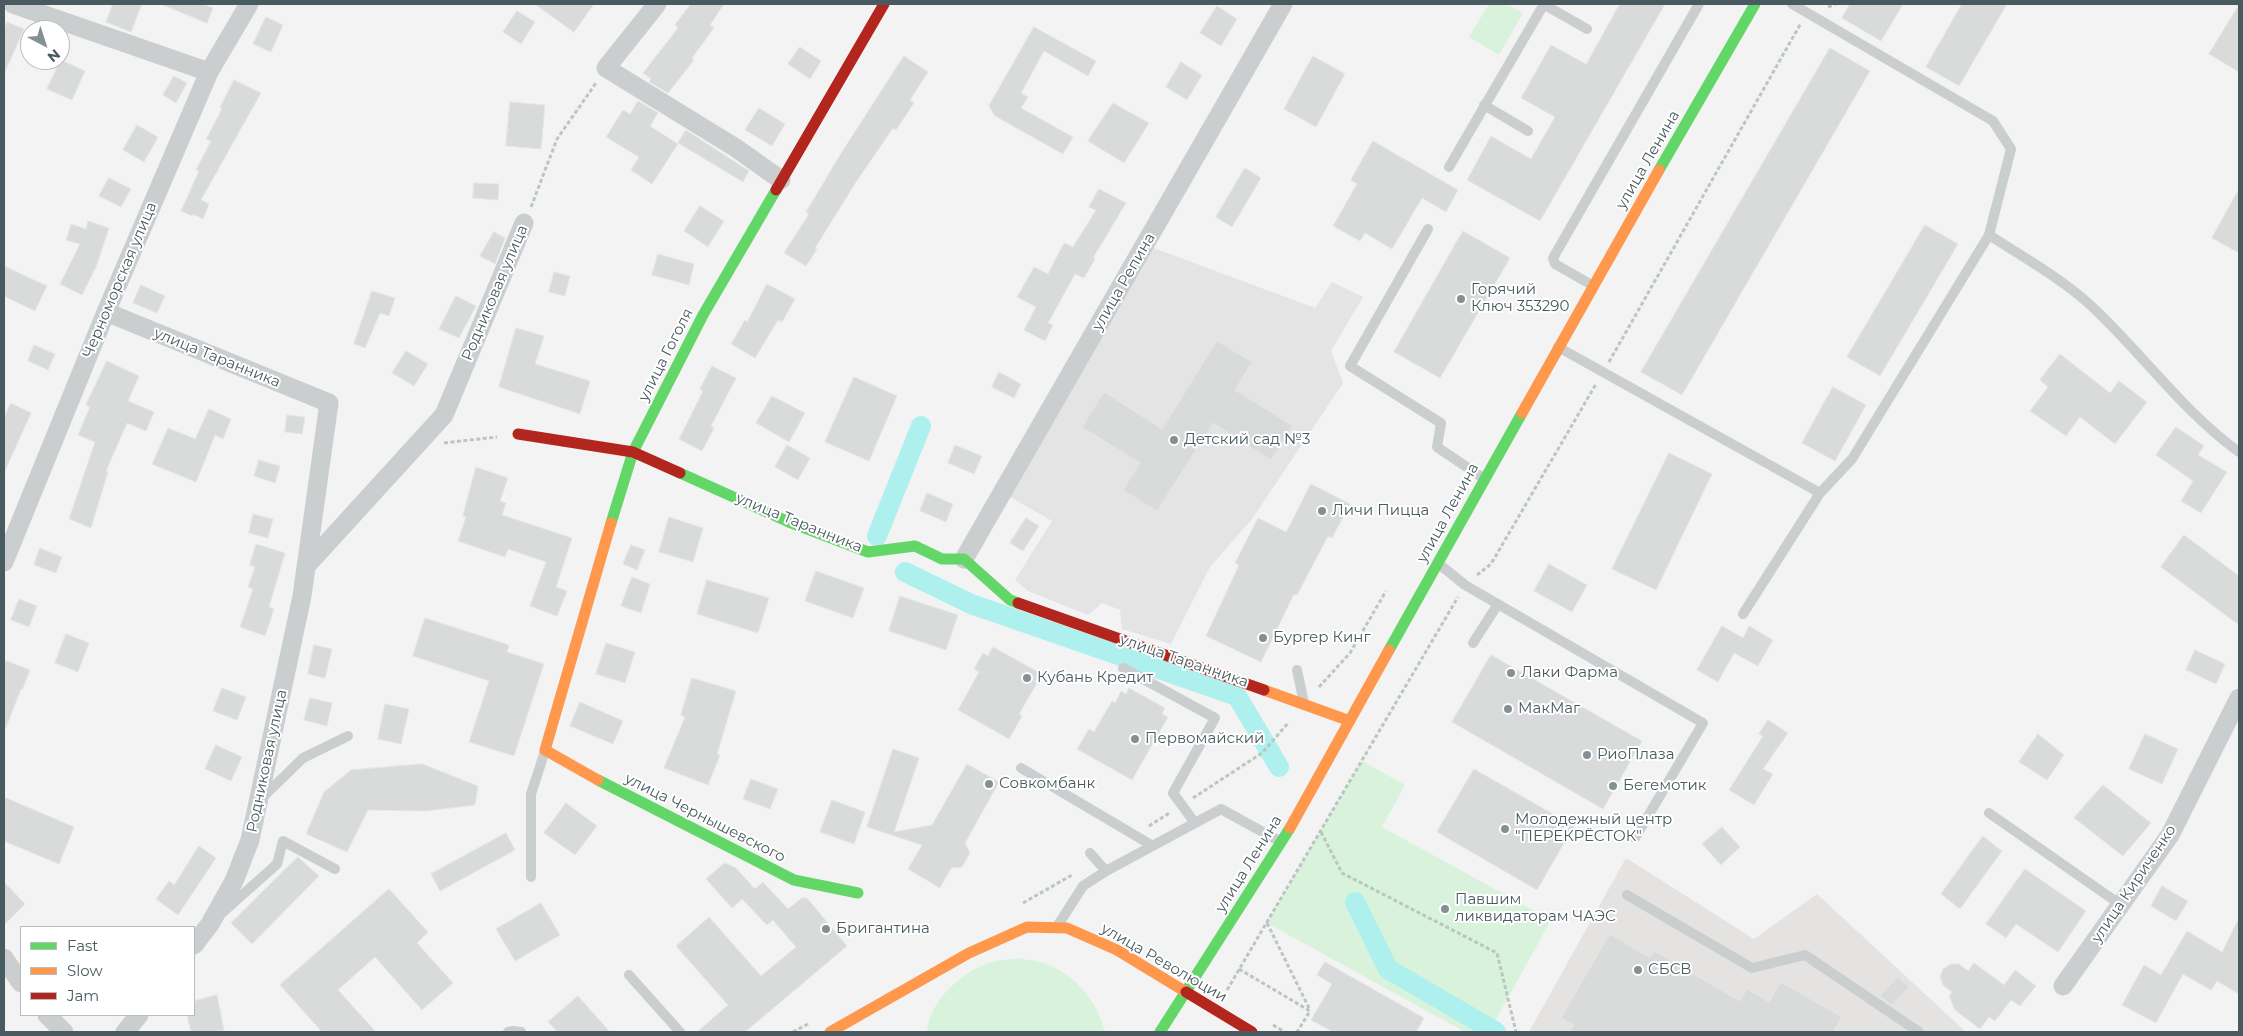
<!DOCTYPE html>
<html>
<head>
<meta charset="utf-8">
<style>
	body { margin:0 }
	#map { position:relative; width:2243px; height:1036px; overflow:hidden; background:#f3f3f3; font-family:Montserrat,sans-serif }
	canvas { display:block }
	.frame { position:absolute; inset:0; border:5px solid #495b60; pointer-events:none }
	.legend { position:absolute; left:20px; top:926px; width:175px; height:90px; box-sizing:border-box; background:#fff; border:1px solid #b6bdbf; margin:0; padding:6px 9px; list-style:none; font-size:15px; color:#495b60 }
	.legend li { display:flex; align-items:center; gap:10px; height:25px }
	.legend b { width:25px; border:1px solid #b6bdbf }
	.north { position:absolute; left:20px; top:20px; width:50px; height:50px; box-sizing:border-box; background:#fff; border:1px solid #b6bdbf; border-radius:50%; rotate:140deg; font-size:14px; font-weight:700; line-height:20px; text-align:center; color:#495b60 }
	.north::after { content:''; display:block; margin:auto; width:18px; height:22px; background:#849093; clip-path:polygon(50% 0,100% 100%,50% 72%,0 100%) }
</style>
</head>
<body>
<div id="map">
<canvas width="2243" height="1036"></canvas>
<div class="frame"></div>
<ul class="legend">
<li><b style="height:6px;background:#63d668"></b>Fast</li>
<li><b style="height:6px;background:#ff974d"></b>Slow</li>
<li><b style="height:6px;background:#b3261e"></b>Jam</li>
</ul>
<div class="north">N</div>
</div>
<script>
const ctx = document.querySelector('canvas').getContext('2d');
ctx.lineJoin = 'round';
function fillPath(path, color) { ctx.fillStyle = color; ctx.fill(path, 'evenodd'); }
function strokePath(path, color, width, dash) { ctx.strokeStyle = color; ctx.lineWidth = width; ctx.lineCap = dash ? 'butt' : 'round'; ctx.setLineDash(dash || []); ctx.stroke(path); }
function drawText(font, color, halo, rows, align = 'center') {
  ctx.font = font + ' Montserrat,sans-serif'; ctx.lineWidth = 4; ctx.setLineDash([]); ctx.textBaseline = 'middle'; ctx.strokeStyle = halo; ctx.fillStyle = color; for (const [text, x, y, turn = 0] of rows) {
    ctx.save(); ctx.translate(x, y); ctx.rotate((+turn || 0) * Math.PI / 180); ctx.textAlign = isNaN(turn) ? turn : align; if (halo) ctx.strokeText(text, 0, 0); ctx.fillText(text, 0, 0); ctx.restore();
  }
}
fillPath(new Path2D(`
	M1626,858L1754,939L1817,894L1966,1032H1529Z`), '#e5e3e1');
fillPath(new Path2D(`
	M1154,248L1315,308L1332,282L1363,297L1331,351L1343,383L1252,519L1210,567L1171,644L1122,629L1120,610L1102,603L1088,615L1028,591L1015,580L1052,521L1010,497Z`), '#e5e4e5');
fillPath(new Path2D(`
	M1489,4H1507L1523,13L1499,55L1469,37Z
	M1362,761L1405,785L1382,827L1551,920L1489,1032H1465L1267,923Z
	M1018,958C1027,960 1040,961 1049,965C1078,978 1097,1002 1105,1032H927C929,1002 960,974 986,964C996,960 1008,960 1018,958Z`), '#d8f2dc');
strokePath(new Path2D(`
	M877,536L921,426
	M905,572L971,604L1237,696L1279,767
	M1355,902L1388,969L1496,1032`), '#adf0ee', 20);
const building = new Path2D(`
	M113,4H142L131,32L106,22Z
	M161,4H203L213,8L207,23Z
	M535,4H594L574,32Z
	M691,4H724L710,25L714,28L692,58L694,60L668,93L649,82L651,79L643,73L678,28L675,25Z
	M1620,4H1665L1540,221L1467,180L1491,136L1531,159L1555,117L1521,98L1551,45L1586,64Z
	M1850,4H1903L1881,41L1842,18Z
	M1962,4H2007L1959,86L1926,67Z
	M2239,5V72L2209,54Z
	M1217,6L1237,19L1221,46L1200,33Z
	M517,11L535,22L521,44L503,32Z
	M266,17L283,25L271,52L253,44Z
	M7,22L24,29L4,74V30Z
	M1034,27L1096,61L1088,76L1044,51L1021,93L1028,97L1021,108L1073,137L1063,154L995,116L989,106Z
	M800,47L821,61L810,79L788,64Z
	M1830,48L1870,71L1682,395L1641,372Z
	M904,56L928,72L910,100L914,103L896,130L893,128L856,182L815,248L817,249L806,266L784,253L809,214L806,212L840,155Z
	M1313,56L1345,74L1316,127L1284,109Z
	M61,60L85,71L72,100L47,89Z
	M1181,62L1202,75L1187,100L1166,87Z
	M174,76L187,83L176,103L163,95Z
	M234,80L261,93L201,200L209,204L203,219L193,214L192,216L181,211L199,171L196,170L211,141L206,139L222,109L220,108Z
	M638,101L658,113L650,126L678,144L652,184L631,170L639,157L606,137L623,110L630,114Z
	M510,102L545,105L541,149L506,146Z
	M1113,103L1149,123L1124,163L1088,141Z
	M759,108L785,124L772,146L745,130Z
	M137,125L158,137L144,162L123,150Z
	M686,130L749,171L743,182L678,143Z
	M1373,141L1458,190L1446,212L1422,198L1392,249L1365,233L1360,241L1333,226L1357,184L1351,180Z
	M1245,168L1261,178L1232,227L1216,217Z
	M109,178L131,189L121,207L99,196Z
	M474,183L499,184L498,200L473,198Z
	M1099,189L1126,203L1093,258L1095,259L1084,278L1075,274L1048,323L1053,325L1045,341L1024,330L1036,307L1017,297L1034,267L1048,274L1064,243L1073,247L1096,210L1089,207Z
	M2239,189V253L2212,238Z
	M700,206L724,221L708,247L684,231Z
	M88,221L109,228L96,267L82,295L60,284L80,244L66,240L71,224L86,229Z
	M1925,225L1958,244L1880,376L1847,357Z
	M1463,231L1510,258L1440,378L1394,352Z
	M494,232L505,238L495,264L480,256Z
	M658,254L694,264L689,285L652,275Z
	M4,266L47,286L35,311L4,296Z
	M554,272L570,276L565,296L549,292Z
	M767,284L795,299L782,322L778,320L755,358L731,344L745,320L747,322Z
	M141,285L165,296L157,313L133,303Z
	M372,291L395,298L389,316L380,313L365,348L354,344Z
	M456,296L476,306L459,338L439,329Z
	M516,328L544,336L535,364L590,381L580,414L499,387Z
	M1217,341L1252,362L1235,390L1293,426L1271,460L1213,423L1157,511L1123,490L1140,463L1082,427L1104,392L1162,429Z
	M34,345L55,354L48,370L28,361Z
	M406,351L428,364L414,386L392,373Z
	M2060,354L2110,393L2119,381L2147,402L2115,444L2080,417L2066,436L2030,411L2048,387L2040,380Z
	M107,361L139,376L128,401L154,412L146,431L127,423L106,471L108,472L91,528L69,519L95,442L78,435L90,407L86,405Z
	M712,366L736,378L711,426L714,428L702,451L679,439L703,391L700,389Z
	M999,372L1021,384L1014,398L992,387Z
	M854,377L897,396L869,461L825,442Z
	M1833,387L1866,405L1835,461L1802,443Z
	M772,396L805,413L789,442L756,423Z
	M11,403L31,413L4,473V418Z
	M209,409L231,419L223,439L215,435L196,482L152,464L168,428L195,439Z
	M287,415L305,417L302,434L285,432Z
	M2176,427L2204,446L2198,455L2227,472L2201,513L2181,501L2193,481L2156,455Z
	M787,445L810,458L798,480L775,467Z
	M955,445L982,456L974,474L948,463Z
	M1669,453L1712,474L1656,590L1612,569Z
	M259,460L280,466L275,483L254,476Z
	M476,467L508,478L500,501L506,503L502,515L572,538L556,587L567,591L557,616L530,606L546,562L508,549L505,557L458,541L466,517L463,516Z
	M1311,484L1350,504L1332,538L1328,536L1297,595L1294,594L1261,662L1206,636L1239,565L1235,563L1258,518L1286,532Z
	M927,493L953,504L946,522L920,511Z
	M253,514L273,519L268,538L249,533Z
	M669,517L703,528L693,562L659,552Z
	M1026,518L1039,526L1023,551L1010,543Z
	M2184,535L2239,576V625L2161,567Z
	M256,544L285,553L269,607L274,609L265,636L240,627L253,589L248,587L255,567L250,565Z
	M631,545L645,550L637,570L623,564Z
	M40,548L62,557L56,573L34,565Z
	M1549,564L1587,585L1572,612L1534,591Z
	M816,571L864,588L853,618L805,601Z
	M632,577L650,584L641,613L621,606Z
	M707,580L769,598L758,633L697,614Z
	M900,596L958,615L946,650L889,631Z
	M19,599L37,606L29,627L11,620Z
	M425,618L509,645L507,652L544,664L514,756L469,742L489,681L413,656Z
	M1722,626L1743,638L1749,626L1773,640L1758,666L1734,653L1718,682L1697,670Z
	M66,634L89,643L78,672L55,663Z
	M606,643L635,652L625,683L596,674Z
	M314,645L332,649L325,678L308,674Z
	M993,647L1040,673L1035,682L1037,683L1019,714L1022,716L1009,739L958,710L979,672L974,669L983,653L988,656Z
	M2195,650L2225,664L2216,684L2186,670Z
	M1491,655L1642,741L1603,809L1452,722Z
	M4,660L30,670L22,690L21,689L5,730H4Z
	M692,678L736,691L717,754L720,755L708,785L664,768L685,717L681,715Z
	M222,688L246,697L237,720L213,711Z
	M1129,688L1165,708L1162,714L1168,717L1132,780L1077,749L1089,729L1094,732L1112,701L1115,703L1121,691L1126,694Z
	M310,698L332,703L327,726L304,720Z
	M580,702L623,721L613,744L570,726Z
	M385,704L409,709L401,744L378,739Z
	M1768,720L1788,733L1763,769L1773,774L1754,805L1729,790L1763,736L1759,734Z
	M2038,734L2064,755L2047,780L2019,762Z
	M2145,734L2178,749L2162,784L2129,769Z
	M216,745L242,757L231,781L205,769Z
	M893,749L919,758L894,832L932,825L967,764L999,782L965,843L970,853L962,867L951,868L940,888L908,869L922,845L867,827Z
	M422,764L478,786L475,805L426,811L368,810L347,852L306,834L324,792L351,770Z
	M1474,769L1574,826L1537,890L1437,832Z
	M751,779L778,789L770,809L743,799Z
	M2103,785L2151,823L2123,856L2074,818Z
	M4,797L74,827L59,864L4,841Z
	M832,800L865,812L854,844L820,832Z
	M566,803L597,826L575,855L544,833Z
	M1722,827L1740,847L1721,865L1702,844Z
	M506,833L515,850L440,891L431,874Z
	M1983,836L2002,851L1960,909L1941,894Z
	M199,846L216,858L178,915L156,899L169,881L174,885Z
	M298,857L319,876L252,944L231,923Z
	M725,863L736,868L755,889L763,882L788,909L802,898H807L847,946L745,1032H697L728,1005L676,946L709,917L761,976L796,947L773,920L767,925L742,899L732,908L706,879Z
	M2025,869L2086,911L2058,952L2016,924L2006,938L1986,924Z
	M4,882L25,904L4,925Z
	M2162,886L2188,901L2176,921L2151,906Z
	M389,889L428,932L417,943L453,983L422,1010L375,957L338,990L376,1032H322L280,985Z
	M541,903L560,935L515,961L496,929Z
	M2239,918V994L2217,981L2211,990L2183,974L2156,1023L2122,1005L2144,965L2161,975L2187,931L2222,952Z
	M1610,934L1650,958L1654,951L1740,1001L1747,989L1769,1002L1781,982L1842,1017L1833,1032H1570L1574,1025L1561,1018Z
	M1325,962L1424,1018L1416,1032H1333L1311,1020L1332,984L1317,975Z
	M1974,963L2004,985L2015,970L2036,986L2020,1006L2011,1000L1995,1021L1989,1017L1980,1029L1955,1010L1949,996L1952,992L1943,985L1940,977L1943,969L1951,964H1959L1968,971Z
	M1898,977L1909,987L1892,1005L1880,996Z
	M217,995L224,1030L214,1032H191L187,1015H194V1001Z
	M578,996L610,1032H558L548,1022Z`);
fillPath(building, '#d9dbdb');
strokePath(building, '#e4e5e6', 1);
strokePath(new Path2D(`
	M1828,7L1836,4
	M531,207L557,139L596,83
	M1609,362L1801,23
	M444,443L497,437
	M1477,575L1491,564L1596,384
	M1319,687L1350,653L1386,591
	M1193,798L1262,753L1289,722
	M1149,826L1171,812
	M1321,832L1342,873L1497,953L1516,1032
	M1023,903L1072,875
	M1267,923L1310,1010
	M1239,969L1310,1011L1297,1032
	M1227,990L1458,597
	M1273,1025L1285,1032
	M793,1032L808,1024`), '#bac7c0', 3, [4, 2.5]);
strokePath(new Path2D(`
	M1543,4L1587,29
	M1792,4L1993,121L2011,149L1989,235C2022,256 2057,276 2087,302C2140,350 2181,410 2239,452
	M1484,105L1528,131
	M1449,167L1544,4
	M1428,229L1350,366L1441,423L1437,447L1483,478
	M1592,285L1555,264L1553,258L1699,4
	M1558,347L1820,493
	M1439,564L1465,585L1703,723L1635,838
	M1743,614L1820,493L1852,459L1989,235
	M1473,643L1498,604
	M1123,668L1215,718L1173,793L1195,823
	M1297,670L1304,703
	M1021,768L1153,846
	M261,799L303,758L348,736
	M1989,813L2121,905
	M1090,853L1106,871
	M531,877V794L545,751
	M1627,895L1752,968L1805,955L1919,1032
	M222,913L277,864L283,841L335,869
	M1058,925L1083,886L1106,871L1221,809L1281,842
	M629,975L680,1032
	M508,1032L513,1031L521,1032`), '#cacece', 10);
strokePath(new Path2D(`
	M13,4L209,72
	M657,4L606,68L736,148L781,180
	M106,312L329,403L302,596L250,840L234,881L210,924L194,945
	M964,559L1283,4
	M4,562L106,312L209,72L249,4
	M307,565L444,415L524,223
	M4,958L21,983
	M2063,986L2170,835L2239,698
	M47,1015L64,1032
	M125,1032L139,1015`), '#cacece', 19);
strokePath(new Path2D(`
	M1659,170L1755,4
	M680,473L789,522L868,552L915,546L942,559H964L1010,600L1018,603
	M611,523L633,452L703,315L776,190
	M1389,650L1522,413
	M598,780L794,880L858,893
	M1160,1032L1290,828`), '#63d668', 11);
strokePath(new Path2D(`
	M1522,413L1659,170
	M1264,690L1350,721
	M598,780L545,750L611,523
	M1290,828L1389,650
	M830,1032L969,953L1027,927L1067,928L1117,950L1186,992`), '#ff974d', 11);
strokePath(new Path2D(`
	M776,190L884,4
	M518,434L633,452L680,473
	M1018,603L1264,690
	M1186,992L1252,1032`), '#b3261e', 11);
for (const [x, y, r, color] of [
	[1461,299,5,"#849093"],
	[1174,440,5,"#849093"],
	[1322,511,5,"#849093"],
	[1263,638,5,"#849093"],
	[1511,673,5,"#849093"],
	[1027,678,5,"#849093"],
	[1508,709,5,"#849093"],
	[1135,739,5,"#849093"],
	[1587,755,5,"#849093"],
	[989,784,5,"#849093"],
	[1613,786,5,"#849093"],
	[1505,829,5,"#849093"],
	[1445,909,5,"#849093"],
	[826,929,5,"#849093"],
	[1638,970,5,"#849093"]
]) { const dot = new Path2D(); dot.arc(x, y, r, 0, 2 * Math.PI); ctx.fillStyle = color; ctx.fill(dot); strokePath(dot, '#fff', 2); }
drawText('15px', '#495b60', '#fff', [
	["улица Ленина",1648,160,-60],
	["Черноморская улица",120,280,-67],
	["улица Репина",1124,282,-60],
	["Родниковая улица",495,293,-67],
	["улица Гоголя",666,355,-63],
	["улица Таранника",217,358,22],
	["улица Ленина",1448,513,-61],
	["улица Таранника",799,523,22],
	["улица Таранника",1184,661,19],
	["Родниковая улица",267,761,-78],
	["улица Чернышевского",705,818,27],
	["улица Ленина",1249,864,-58],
	["улица Кириченко",2134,884,-56],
	["улица Революции",1164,963,30]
]);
drawText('15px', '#495b60', '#fff', [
	["Горячий",1471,290],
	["Ключ 353290",1471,307],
	["Детский сад №3",1184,440],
	["Личи Пицца",1332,511],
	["Бургер Кинг",1273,638],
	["Лаки Фарма",1521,673],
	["Кубань Кредит",1037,678],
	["МакМаг",1518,709],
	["Первомайский",1145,739],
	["РиоПлаза",1597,755],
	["Совкомбанк",999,784],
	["Бегемотик",1623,786],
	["Молодежный центр",1515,820],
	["\"ПЕРЕКРЁСТОК\"",1515,837],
	["Павшим",1455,900],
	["ликвидаторам ЧАЭС",1455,917],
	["Бригантина",836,929],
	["СБСВ",1648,970]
], 'left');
</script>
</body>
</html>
